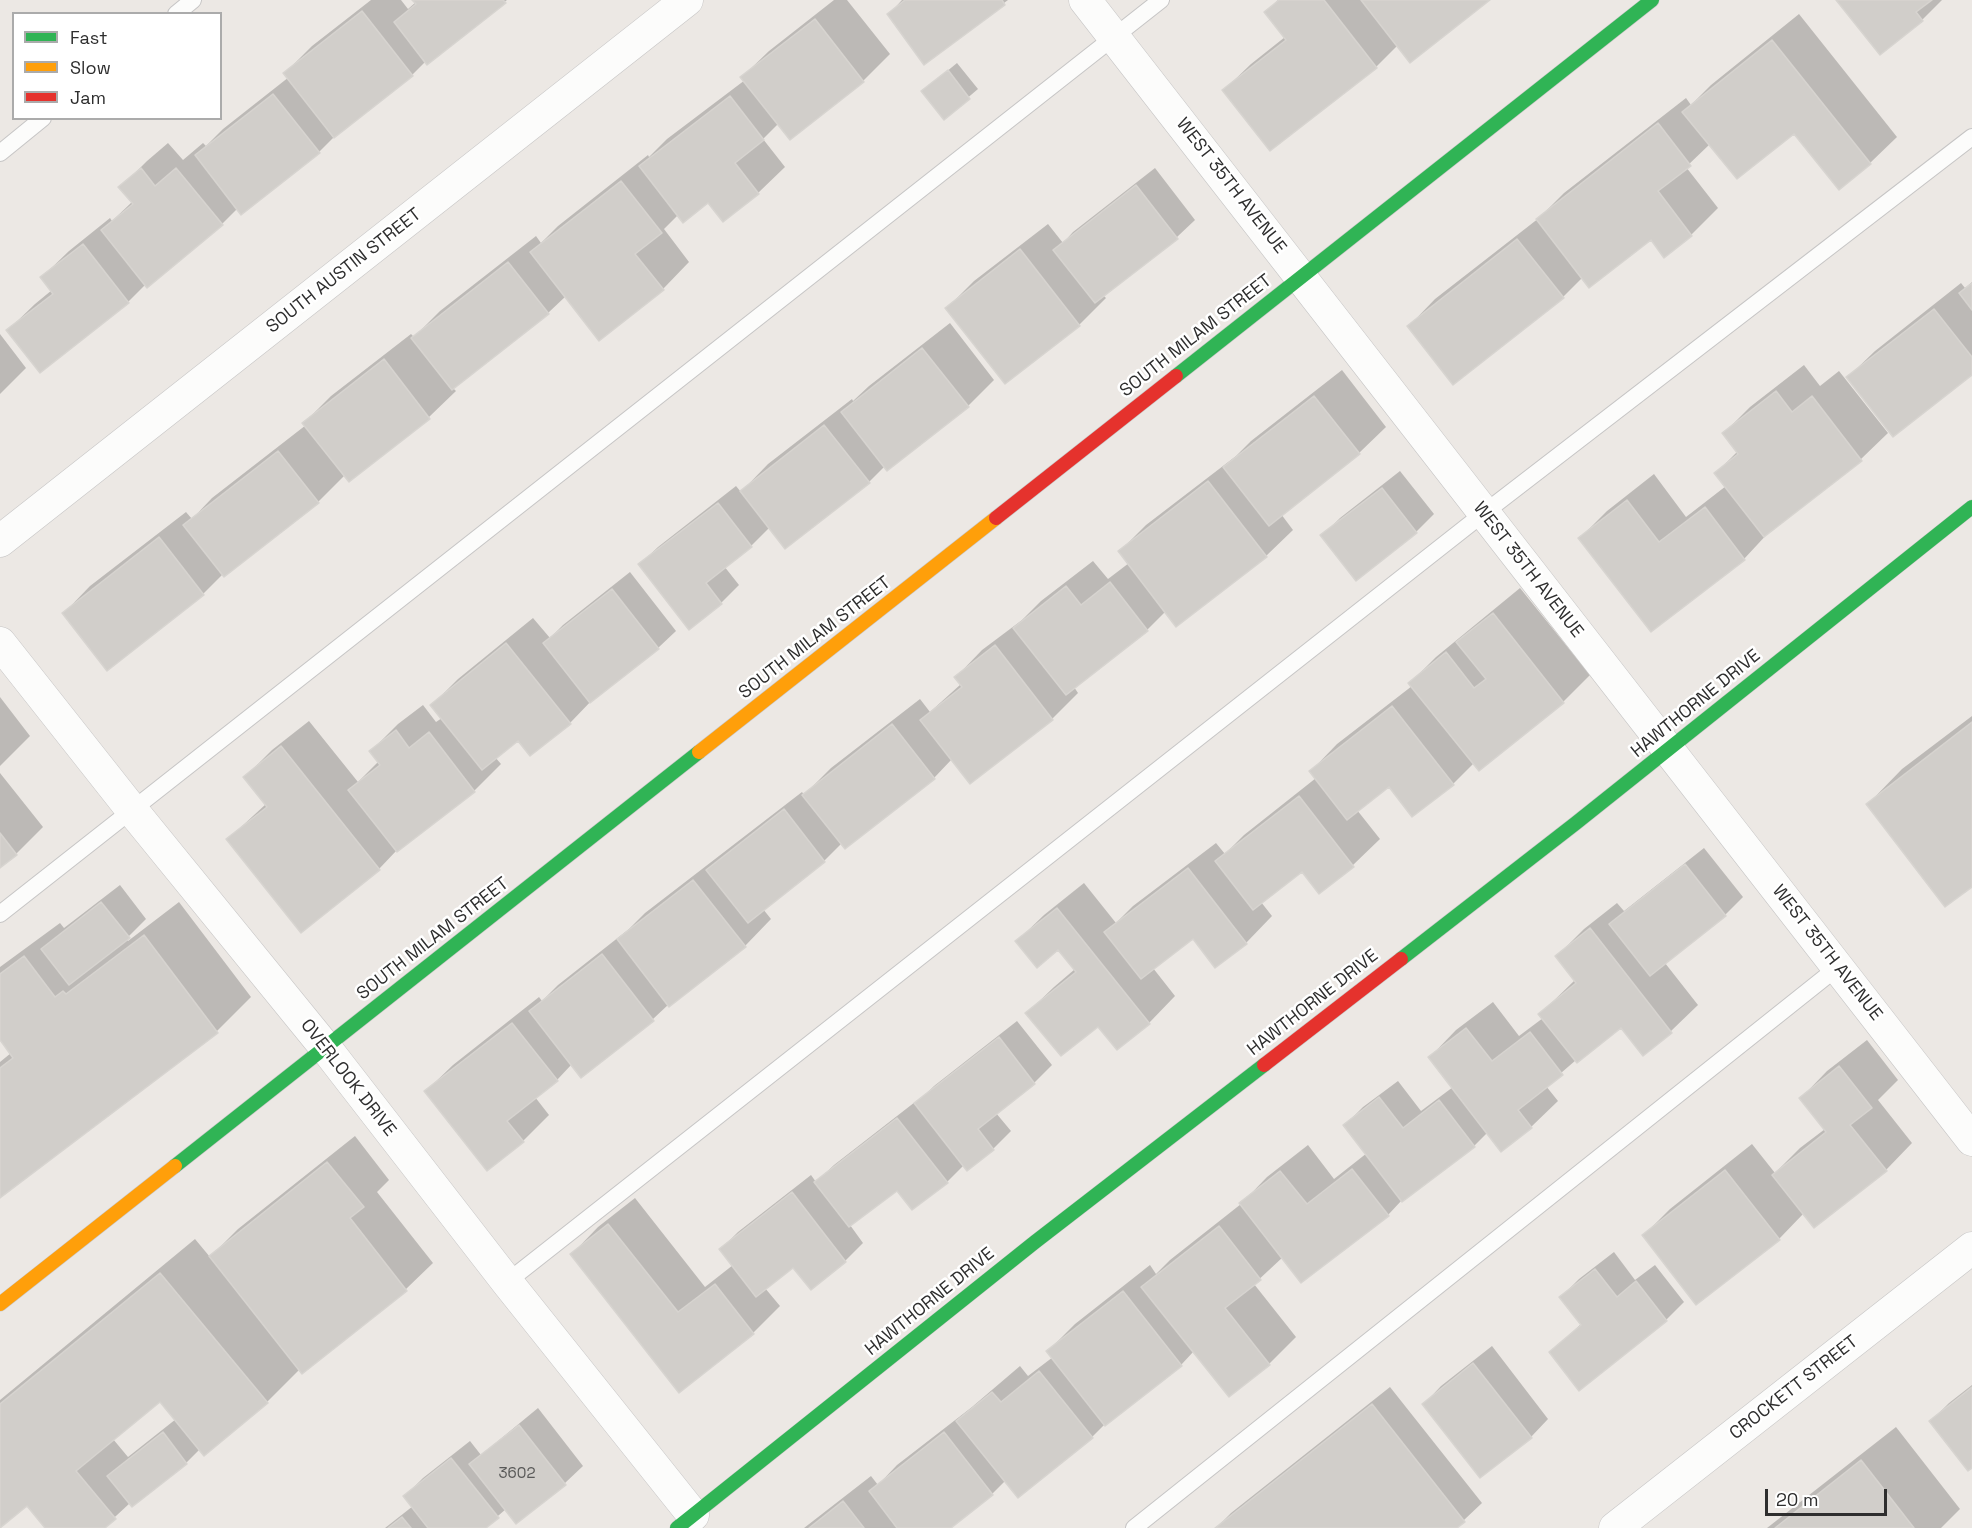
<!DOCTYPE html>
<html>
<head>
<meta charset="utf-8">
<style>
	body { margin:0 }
	#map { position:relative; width:1972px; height:1528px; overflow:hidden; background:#ece8e4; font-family:"Space Grotesk",sans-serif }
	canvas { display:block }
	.legend { position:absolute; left:12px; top:12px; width:210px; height:108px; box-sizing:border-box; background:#fff; border:2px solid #ababab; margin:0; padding:8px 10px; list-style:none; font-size:18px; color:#2e2e2e }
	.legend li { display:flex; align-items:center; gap:12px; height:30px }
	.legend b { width:30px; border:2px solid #ababab }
	.scale { position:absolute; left:1765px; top:1489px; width:122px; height:27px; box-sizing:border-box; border:3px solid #2e2e2e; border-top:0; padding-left:8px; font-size:18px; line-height:21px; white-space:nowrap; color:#2e2e2e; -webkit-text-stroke:4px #fff; paint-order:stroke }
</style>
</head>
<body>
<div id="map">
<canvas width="1972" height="1528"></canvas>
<ul class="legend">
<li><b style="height:8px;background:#30b455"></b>Fast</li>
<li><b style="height:8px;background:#ff9f0a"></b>Slow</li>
<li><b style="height:8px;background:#e5322d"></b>Jam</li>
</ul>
<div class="scale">20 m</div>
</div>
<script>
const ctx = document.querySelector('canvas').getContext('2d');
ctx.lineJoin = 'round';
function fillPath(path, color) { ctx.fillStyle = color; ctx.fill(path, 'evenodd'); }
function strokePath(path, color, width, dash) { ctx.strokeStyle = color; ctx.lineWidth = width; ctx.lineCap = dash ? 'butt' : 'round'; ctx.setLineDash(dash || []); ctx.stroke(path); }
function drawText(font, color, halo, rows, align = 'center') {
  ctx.font = font + ' "Space Grotesk",sans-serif'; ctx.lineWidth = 5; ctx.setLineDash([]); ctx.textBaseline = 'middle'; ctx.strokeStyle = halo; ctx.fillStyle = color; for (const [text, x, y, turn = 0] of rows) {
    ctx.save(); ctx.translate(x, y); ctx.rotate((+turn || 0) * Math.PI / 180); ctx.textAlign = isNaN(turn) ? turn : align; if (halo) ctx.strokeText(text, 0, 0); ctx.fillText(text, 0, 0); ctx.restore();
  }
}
fillPath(new Path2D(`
	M371,0H401L408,9L416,2L414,0H507L426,61L412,75L338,133L319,152L238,208L222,224L146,284L128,302L8,330L35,304L52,290L42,277L69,251L110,218L112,221L132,202L121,187L147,161L168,143L183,160L203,143L206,146L223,129L289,77L285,73L312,46Z
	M834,0H847L890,54L863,81L790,138L779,123L763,139L785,167L758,193L708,201L678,215L664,229L689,262L663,289L566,296L548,313L453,388L456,391L429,417L349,480L345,475L318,502L223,574L203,594L64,613L90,586L186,512L192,519L212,498L306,425L304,423L331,396L411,334L414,337L440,311L536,236L541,243L558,226L648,155L649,157L667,139L745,80L742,77L769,51Z
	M902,0H1008L924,63L889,14Z
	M1278,0H1488L1398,45L1376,67L1224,90L1251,64L1285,37L1266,12Z
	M1838,0H1942L1922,20L1880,53Z
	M1799,14L1897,137L1870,163L1794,132L1710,144L1686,167L1718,208L1691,235L1665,255L1651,238L1583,277L1563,297L1409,326L1435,299L1539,218L1564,193L1686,98L1691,105L1711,85Z
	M957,63L978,89L944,118L923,91Z
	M1155,168L1195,220L1177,237L1103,295L1106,298L1079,325L1006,382L947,308L974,281L1048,224L1063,243L1073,232Z
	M1972,282V373L1848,377L1875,351L1961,283L1965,288Z
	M950,323L994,380L968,406L885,466L869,482L770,527L751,546L724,566L739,585L721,603L640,564L658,547L736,486L741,492L768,464L852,399L853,401L869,386Z
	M0,334L26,368L0,394Z
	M1804,365L1820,386L1839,371L1888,433L1861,459L1770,531L1744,559L1651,630L1580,538L1607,511L1654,474L1686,517L1726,486L1716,473L1738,451L1724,433L1750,407Z
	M1342,370L1386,427L1359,453L1281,514L1293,530L1266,556L1166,611L1147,630L1074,687L1078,693L1052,719L952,759L934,778L845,847L842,843L824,861L763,909L771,919L745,946L669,1004L653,1019L581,1075L572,1064L557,1080L535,1097L549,1115L523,1141L426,1091L453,1065L539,997L542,1001L558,985L629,929L645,913L802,792L804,795L831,768L920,699L930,712L961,684L956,677L982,650L1022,620L1041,601L1093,561L1108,579L1129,563L1120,551L1146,525L1236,456L1251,441Z
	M1400,471L1434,514L1416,532L1356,579L1322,536L1340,518Z
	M630,572L676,631L658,648L595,697L570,723L518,739L495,757L501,764L474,791L397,850L379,869L228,839L266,804L245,777L272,750L309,721L358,782L379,761L371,751L398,724L423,705L436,722L442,718L432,705L458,679L533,618L550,638L563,625Z
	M1520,588L1590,675L1563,702L1480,769L1474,763L1453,784L1413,815L1389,785L1357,810L1380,839L1353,865L1319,892L1302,870L1261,902L1272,916L1246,943L1193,937L1153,968L1175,996L1149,1023L1098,1025L1027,1013L1054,987L1075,969L1058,948L1017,941L1044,915L1084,883L1116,923L1133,906L1216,843L1225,854L1244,835L1316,778L1311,771L1337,744L1412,686L1410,683L1436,657Z
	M0,697L30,736L0,766Z
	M1972,716V885L1868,804L1902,769Z
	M0,773L43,827L16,854L0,866Z
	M1704,848L1743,897L1725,915L1665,963L1698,1005L1671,1031L1643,1054L1622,1026L1576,1060L1546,1086L1558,1101L1531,1127L1488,1132L1474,1146L1402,1200L1388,1215L1283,1257L1254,1284L1296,1337L1269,1364L1229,1395L1194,1351L1181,1365L1105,1424L1092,1437L1006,1480L992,1494L948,1528H804L871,1476L878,1485L897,1465L972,1407L1020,1366L1028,1376L1053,1357L1048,1351L1075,1324L1150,1265L1156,1274L1170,1260L1241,1204L1267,1177L1308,1145L1334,1179L1367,1153L1345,1125L1363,1107L1398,1081L1421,1111L1453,1087L1430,1057L1456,1030L1493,1002L1519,1036L1543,1018L1540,1014L1576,979L1557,956L1584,929L1617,903L1624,911Z
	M120,885L146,919L126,939L128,941L179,902L251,997L217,1031L0,1196V1062L11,1053L0,1038V967L60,923L64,928Z
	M1017,1021L1052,1065L1034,1083L996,1113L1011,1131L993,1149L964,1165L947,1182L897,1189L850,1225L863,1243L845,1261L811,1288L794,1266L765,1288L780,1306L753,1333L680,1391L572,1254L598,1227L635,1198L705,1287L733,1265L721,1249L738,1232L811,1175L816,1182L834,1165L915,1102L917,1103L934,1086Z
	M1867,1040L1898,1080L1878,1100L1912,1143L1886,1170L1804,1213L1779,1239L1644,1235L1670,1209L1752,1144L1775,1173L1800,1148L1825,1129L1801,1098L1827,1071Z
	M355,1136L389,1180L377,1192L433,1263L406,1289L302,1371L300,1369L267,1402L200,1449L186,1463L132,1505L130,1503L103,1528H47L27,1504L0,1526V1400L195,1239L210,1257L238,1229ZM161,1400L176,1419L128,1457L113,1439Z
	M1614,1252L1635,1280L1655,1265L1684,1302L1666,1320L1579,1389L1551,1352L1582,1323L1561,1297L1579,1279Z
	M1492,1346L1548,1419L1531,1437L1424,1404L1441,1386Z
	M1972,1385V1466L1931,1421L1949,1403Z
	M1390,1387L1482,1503L1464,1520L1455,1528H1216L1231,1513Z
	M538,1408L583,1466L565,1483L516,1522L506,1509L484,1528H385L413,1506L405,1496L423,1478L470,1441L481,1455Z
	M1896,1427L1960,1509L1941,1528H1767Z`), '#0003');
const building = new Path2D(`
	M412,0H503L506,3L427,65L394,22L416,4Z
	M905,0H1002L1005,5L924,65L887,14Z
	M1279,0H1324L1377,68L1270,151L1222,90L1286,40L1264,12Z
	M1361,0H1490L1410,63Z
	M1836,0H1932L1916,12L1923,21L1880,55Z
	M362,11L413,76L334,138L283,73Z
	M815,19L864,82L790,140L740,77Z
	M1772,40L1871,164L1839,190L1794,134L1737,179L1682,112Z
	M948,70L970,99L944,120L921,91Z
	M273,94L320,153L241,215L195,155Z
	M730,96L764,140L735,163L759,194L723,222L708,203L683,223L639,166Z
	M1658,123L1691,166L1658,191L1692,236L1664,258L1651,240L1589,288L1536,219Z
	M141,168L155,186L176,168L223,225L147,288L101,230L133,204L118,187Z
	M621,181L662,233L635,254L664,290L599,341L530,252Z
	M1136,185L1178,239L1095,303L1053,250Z
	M1517,239L1564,298L1453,385L1407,326Z
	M83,244L129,303L40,373L6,330L53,294L40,277Z
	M1020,249L1080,326L1005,384L945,308Z
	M508,262L549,314L452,390L411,338Z
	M1972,283V310L1959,293Z
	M1934,309L1972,357V375L1893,437L1846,377Z
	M922,348L969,407L887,471L841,412Z
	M384,359L430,419L349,482L302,423Z
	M1776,391L1792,412L1812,396L1862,461L1764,537L1714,473L1738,454L1722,433Z
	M1314,396L1360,454L1269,526L1223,467Z
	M824,425L870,483L785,549L740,491Z
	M278,451L319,503L224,577L183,525Z
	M1208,481L1267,557L1176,627L1118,551Z
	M1382,488L1417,533L1356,581L1320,535Z
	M1627,500L1659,542L1705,507L1745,560L1651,632L1578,538Z
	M718,503L752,547L706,583L722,604L689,630L638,564Z
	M159,537L204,595L107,671L62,613Z
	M1110,582L1148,631L1066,695L1013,628L1066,586L1081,605Z
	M612,589L659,649L590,703L543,643Z
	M1493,613L1564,703L1479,771L1408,683L1446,652L1474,688L1486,679L1456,642Z
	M506,643L571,724L530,756L518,741L482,770L430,705Z
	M995,645L1053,720L970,784L920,720L962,687L954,677Z
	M1392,706L1454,785L1412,817L1389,787L1347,820L1309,771Z
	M1972,722V887L1945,907L1866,804Z
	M892,724L935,779L845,849L802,795Z
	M396,730L409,748L429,732L475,792L397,852L348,790L380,765L369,751Z
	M281,746L380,870L301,933L226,839L267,807L243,777Z
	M1299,796L1354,867L1319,894L1302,872L1253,910L1215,861Z
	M784,809L825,862L748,923L706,870Z
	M0,833L17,855L0,868Z
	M1685,864L1726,916L1650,976L1609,924Z
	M1188,868L1247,944L1215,968L1193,939L1141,979L1104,932Z
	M693,880L746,947L669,1007L617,939Z
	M101,902L130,938L69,985L41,949Z
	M1057,908L1150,1024L1117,1050L1098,1027L1061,1056L1025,1013L1076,972L1058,950L1037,968L1015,941Z
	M1590,928L1672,1033L1643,1056L1621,1028L1577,1063L1538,1014L1576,983L1555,956Z
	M144,935L218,1033L0,1198V1068L13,1058L0,1040V974L24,956L55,997L63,991L66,994Z
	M602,954L654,1021L581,1078L529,1011Z
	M512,1023L558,1081L507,1121L524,1142L487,1171L424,1091Z
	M1466,1028L1492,1061L1530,1032L1563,1075L1518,1110L1532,1128L1501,1152L1428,1057Z
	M999,1037L1035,1084L978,1129L994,1150L967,1171L914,1103Z
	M1839,1066L1872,1108L1850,1125L1887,1171L1814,1228L1772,1175L1826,1132L1799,1098Z
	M1379,1097L1403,1128L1439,1100L1475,1147L1402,1202L1343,1125Z
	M897,1118L948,1183L912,1210L897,1191L849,1227L814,1182Z
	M327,1162L364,1207L350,1218L407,1291L302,1374L209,1256Z
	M1352,1169L1389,1216L1301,1283L1239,1203L1280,1171L1307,1204Z
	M1725,1170L1780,1240L1696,1305L1642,1235Z
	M792,1192L846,1262L811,1290L793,1268L756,1297L719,1249Z
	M608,1224L678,1312L715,1284L754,1334L679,1393L570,1254Z
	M1219,1226L1261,1280L1225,1308L1270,1365L1229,1397L1141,1287Z
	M1595,1269L1617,1297L1636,1281L1667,1321L1579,1391L1549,1352L1581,1325L1559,1297Z
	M160,1273L268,1403L204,1456L160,1402L76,1471L116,1519L105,1528H45L27,1506L0,1528V1404Z
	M1123,1291L1182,1366L1105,1426L1046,1351Z
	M1473,1363L1532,1438L1480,1478L1422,1404Z
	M1039,1371L1093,1438L1018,1498L956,1421L992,1392L1001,1402Z
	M1972,1387V1468L1968,1471L1929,1421Z
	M1372,1404L1465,1522L1457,1528H1215Z
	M519,1425L566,1485L516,1524L469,1464Z
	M163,1432L187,1464L132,1507L107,1476Z
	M944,1432L993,1495L951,1528H897L869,1491Z
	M451,1458L499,1518L486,1528H428L403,1496Z
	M1861,1460L1914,1528H1775Z
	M843,1501L864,1528H809Z
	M402,1517L411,1528H388Z`);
fillPath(building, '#d1ceca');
strokePath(building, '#d7d4d0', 1.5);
const lane = new Path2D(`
	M176,14L193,0
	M0,153L43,118
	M0,914L1161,0
	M507,1282L1484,513L1972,137
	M1134,1528L1838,967`);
const street = new Path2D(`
	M1085,0L1972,1140
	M0,541L687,0
	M0,643L132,810L325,1047L507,1282L693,1515
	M1615,1528L1972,1248`);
const fast = new Path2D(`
	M1176,376L1652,0
	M1401,959L1576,823L1972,507
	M175,1166L699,752
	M677,1528L1035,1242L1264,1065`);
const slow = new Path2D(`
	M699,752L996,518
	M0,1304L175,1166`);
const jam = new Path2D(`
	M996,518L1176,376
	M1264,1065L1401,959`);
strokePath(lane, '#c6c5c5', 18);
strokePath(street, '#c6c5c5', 33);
strokePath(fast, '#c6c5c5', 15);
strokePath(slow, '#c6c5c5', 15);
strokePath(jam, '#c6c5c5', 15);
strokePath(lane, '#fcfcfb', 16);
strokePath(street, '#fcfcfb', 32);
strokePath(fast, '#30b455', 14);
strokePath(slow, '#ff9f0a', 14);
strokePath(jam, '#e5322d', 14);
drawText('15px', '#585857', null, [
	["3602",517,1474]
]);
drawText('18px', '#2e2e2e', '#fff', [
	["WEST 35TH AVENUE",1231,186,52],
	["SOUTH AUSTIN STREET",344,271,-38],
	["SOUTH MILAM STREET",1196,336,-38],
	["WEST 35TH AVENUE",1528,570,52],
	["SOUTH MILAM STREET",815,638,-38],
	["HAWTHORNE DRIVE",1696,704,-39],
	["SOUTH MILAM STREET",433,939,-38],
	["WEST 35TH AVENUE",1827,953,52],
	["HAWTHORNE DRIVE",1313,1003,-38],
	["OVERLOOK DRIVE",348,1078,52],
	["HAWTHORNE DRIVE",930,1302,-39],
	["CROCKETT STREET",1794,1388,-38]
]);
</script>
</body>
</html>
